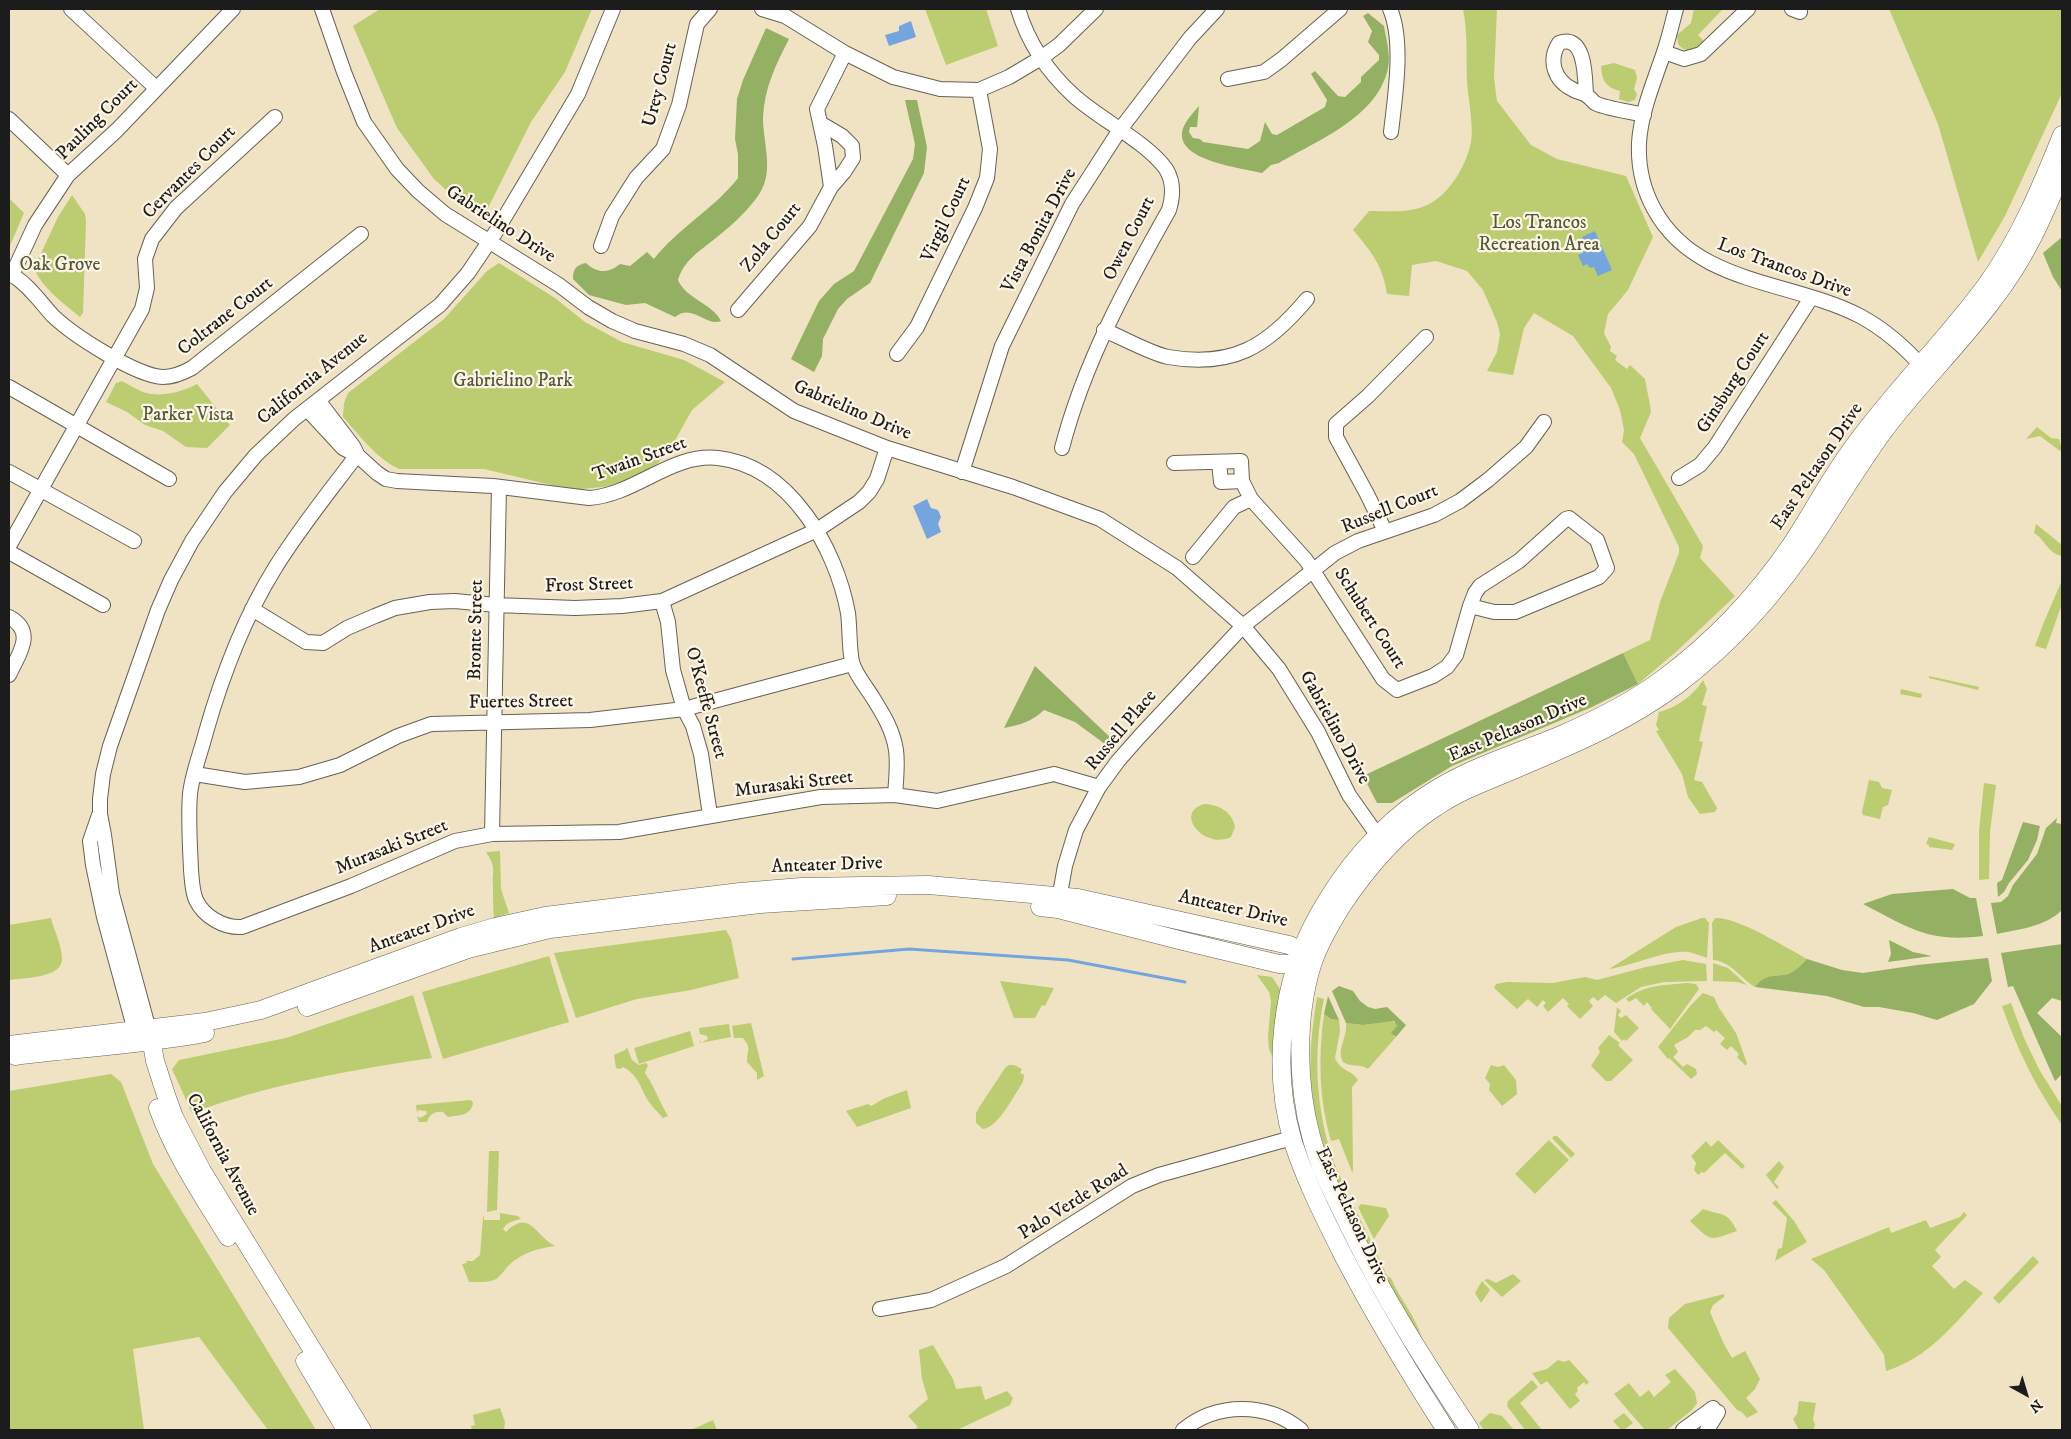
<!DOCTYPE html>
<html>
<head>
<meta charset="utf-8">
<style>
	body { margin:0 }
	#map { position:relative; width:2071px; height:1439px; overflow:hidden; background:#f0e3c3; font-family:"IM FELL DW Pica",serif }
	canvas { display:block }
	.frame { position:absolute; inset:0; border:10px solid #1c1c1c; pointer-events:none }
	.north { position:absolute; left:2001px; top:1369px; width:50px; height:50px; -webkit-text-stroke:4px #fcf5e5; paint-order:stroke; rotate:141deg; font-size:14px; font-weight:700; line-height:20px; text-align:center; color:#1c1c1c }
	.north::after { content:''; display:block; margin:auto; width:18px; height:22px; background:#1c1c1c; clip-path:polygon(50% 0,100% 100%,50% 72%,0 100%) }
</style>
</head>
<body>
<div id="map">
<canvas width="2071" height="1439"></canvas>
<div class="frame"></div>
<div class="north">N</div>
</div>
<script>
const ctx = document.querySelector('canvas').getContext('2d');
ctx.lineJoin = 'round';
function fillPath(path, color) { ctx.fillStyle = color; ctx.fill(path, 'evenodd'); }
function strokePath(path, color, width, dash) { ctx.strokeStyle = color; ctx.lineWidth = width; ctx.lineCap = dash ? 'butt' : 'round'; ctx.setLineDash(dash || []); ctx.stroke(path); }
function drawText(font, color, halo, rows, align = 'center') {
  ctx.font = font + ' "IM FELL DW Pica",serif'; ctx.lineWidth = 4.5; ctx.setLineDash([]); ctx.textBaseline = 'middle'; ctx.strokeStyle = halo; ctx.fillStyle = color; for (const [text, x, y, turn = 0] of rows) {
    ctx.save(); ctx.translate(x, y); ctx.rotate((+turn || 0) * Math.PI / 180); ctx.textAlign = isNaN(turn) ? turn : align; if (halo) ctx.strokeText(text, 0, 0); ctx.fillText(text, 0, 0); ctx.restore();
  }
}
fillPath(new Path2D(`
	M380,9H592L565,72L531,122L486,212L478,215L468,210L434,179L397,128L353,26Z
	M925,9H986L998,46L946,65Z
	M1463,9H1497L1494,78L1497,101L1531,145L1557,159L1626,176L1653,237L1628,290L1608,314L1604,333L1611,347L1610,351L1617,356L1615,360L1627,369L1630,365L1645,379L1650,405L1651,412L1640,438L1703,546L1700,558L1735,596L1677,651L1638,684L1623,653L1650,640L1660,602L1679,553V547L1634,454L1622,442L1624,430L1620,410L1611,388L1573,336L1534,313L1524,328L1513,375L1487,371L1497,352L1500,334L1497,322L1483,290L1467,271L1436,261L1412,265L1409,296L1387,294C1383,266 1371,251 1353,230L1369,211C1386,211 1406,213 1422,207C1447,199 1466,167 1471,142C1474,127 1468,98 1467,81C1466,57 1468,33 1463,9Z
	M1694,9H1723L1698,35L1705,42C1696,50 1687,55 1678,44L1677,35L1691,23Z
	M1889,9H2062V93L2005,216L1978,262L1938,124Z
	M1614,63L1635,70L1637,78L1634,89L1637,94L1635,100L1628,102L1619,99L1620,91C1605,87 1602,80 1601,66Z
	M72,195L85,214L86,221L83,313L80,317C63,303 42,288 34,268L58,217Z
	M9,198L24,213L9,248Z
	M499,263L555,298L585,322L622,342L684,360L725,382L692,410L673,444L658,463L639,475L612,486L572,490L484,469H399C376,458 360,436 343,417L344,403L348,393L444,319L487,271Z
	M122,381C129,385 136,389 143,392C159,398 183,392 197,384L230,425L207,448L186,447L163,431L145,425L127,412L106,402L116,383Z
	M2037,427L2051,438L2059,439L2062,449L2060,451L2040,436L2026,439Z
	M2036,524L2062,545V556C2047,553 2045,539 2034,533Z
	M2062,580V604L2046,649L2035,646L2044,622Z
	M1929,676L1979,687L1978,690L1929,678Z
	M1703,680L1707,689L1702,705L1707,706L1699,741L1703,742L1694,780L1702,782L1717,808L1715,812L1700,814L1688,797L1682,774L1656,731L1659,730L1656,725L1659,712C1676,708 1694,695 1703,680Z
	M1901,689L1922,694L1921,698L1900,694Z
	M1869,780L1879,782L1882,788L1892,790L1888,805L1883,807L1880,819L1863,815L1862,812Z
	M1984,783L1996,785L1990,832L1989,879L1979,880V831Z
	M1204,804C1219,805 1232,811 1235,827L1231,837C1205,850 1173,813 1204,804Z
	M1929,837L1955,844L1952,850L1929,847V845L1926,844Z
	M500,851L501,889L509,913L494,918C493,907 493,895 493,886C492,869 497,869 486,852Z
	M51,918C54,930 62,946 62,959C63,978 22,978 9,980V925Z
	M1702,918H1705L1709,923L1707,958C1701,956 1694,953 1688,952C1667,949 1631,966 1609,969L1676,927Z
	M1715,918C1738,917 1785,947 1807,959C1802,964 1796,971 1788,974C1774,977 1765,975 1755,987C1740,978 1732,962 1713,960L1712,923Z
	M726,930L731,939L739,978L691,990L637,999L576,1018L554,953Z
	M549,956L569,1022L443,1059L422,992Z
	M1683,960L1706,964L1707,981L1664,982L1641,987L1616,1003L1605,995L1598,1001L1593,997L1589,1001L1593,1006L1580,1019L1567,1006L1569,1004L1563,998L1548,1012L1543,1006L1546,1003L1543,1000L1537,1007L1528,999L1517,1009L1494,988L1496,984L1507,982L1553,983L1585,977L1597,980L1646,967Z
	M1713,963L1728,968L1747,985L1737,982L1713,981Z
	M1257,975L1272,977L1282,992L1274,1061L1269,1049L1268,1037L1271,1001L1269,992Z
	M1000,981L1054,988L1045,1006L1042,1005L1035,1018H1014Z
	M1687,983L1696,984L1699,989L1670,1029L1651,1009L1652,1008L1647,1002L1644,1006L1636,998L1629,1002L1626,999C1643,985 1666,985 1687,983Z
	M1703,993L1714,997L1719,1008L1736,1033L1747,1063L1746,1066L1737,1057L1739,1054L1731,1046L1727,1050L1720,1044L1725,1038L1716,1030L1714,1032L1706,1026L1700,1030H1695L1688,1037L1674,1045L1678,1052L1673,1057L1683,1067L1687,1064L1696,1069L1697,1074L1691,1079L1669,1058L1668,1059L1658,1047L1691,1005Z
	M413,995L432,1058C351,1070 270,1084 192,1113L172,1069L179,1060L286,1038Z
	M1317,997L1324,999C1312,1055 1316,1119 1338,1172C1353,1207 1372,1241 1387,1276L1391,1278C1398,1296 1416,1317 1421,1336L1419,1338C1378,1266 1321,1174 1312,1092C1308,1060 1312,1029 1317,997Z
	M2011,1003L2024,1038L2040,1071L2062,1106V1125C2036,1088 2017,1049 2002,1006Z
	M1617,1007L1621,1011L1618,1015L1621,1018L1626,1015L1639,1028L1626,1041L1624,1039L1622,1041L1614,1032Z
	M1324,1014L1331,1019L1339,1020L1340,1031L1335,1058C1341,1072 1351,1069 1358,1080L1352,1087L1353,1171L1352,1172L1339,1139L1331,1141C1319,1100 1318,1057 1324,1014Z
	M1392,1021L1397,1024L1394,1037H1396L1368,1069C1360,1063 1351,1068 1343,1062C1336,1050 1348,1036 1346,1023L1363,1025Z
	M751,1023L764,1076L757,1080V1073L747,1062C747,1049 752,1049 743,1038H734L732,1026Z
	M729,1024L731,1037L700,1043L701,1039V1043L708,1039L707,1036L700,1034V1037L699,1028Z
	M690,1031L694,1046L639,1064L634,1048Z
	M1609,1035L1620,1043L1618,1045L1633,1060L1611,1081H1606L1591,1066L1600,1052L1598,1048Z
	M627,1047L632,1060L639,1065L646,1063L648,1065L645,1073C654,1086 659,1101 668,1116L663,1118C658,1112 651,1106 647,1099C640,1086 637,1074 623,1067L620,1069L616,1068L614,1055L625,1050Z
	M1009,1065H1014L1022,1069L1020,1073L1024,1075L1023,1082C1014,1095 999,1127 983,1129L976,1123V1113L980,1106L1005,1068Z
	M1491,1065L1498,1067L1504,1065L1516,1080L1517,1094L1502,1106L1489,1090L1490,1084L1485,1078Z
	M111,1074L121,1082L153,1164L316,1430H268L199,1337L133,1349L144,1430H9V1091Z
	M907,1090L911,1108L857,1127L846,1111L868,1104L871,1106L885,1098Z
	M471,1100L473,1103C471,1116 459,1115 448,1117L443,1112C436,1111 429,1114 427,1122H419L417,1116L420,1118L427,1114L426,1111L418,1110L417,1113L416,1105Z
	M1554,1136H1557L1575,1154L1571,1158L1552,1138Z
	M1549,1140L1569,1160L1535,1194L1515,1174Z
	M1718,1140L1745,1166L1742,1169L1725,1153L1704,1173L1702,1172L1698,1175L1694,1170L1696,1163L1691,1156L1706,1141L1711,1147Z
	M489,1151H499L497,1210L487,1212Z
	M1779,1161L1784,1167L1774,1182L1779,1187L1777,1189L1766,1175Z
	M1776,1200L1794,1221L1807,1242L1775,1261L1778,1249L1782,1248L1787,1218L1772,1203Z
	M1361,1204L1386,1208L1389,1216L1374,1239L1358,1207Z
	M1703,1209C1721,1216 1727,1210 1737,1231C1709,1241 1712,1242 1690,1221Z
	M1964,1212L1967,1215L1935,1250L1941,1257L1932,1266L1954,1289L1965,1280L1983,1293C1953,1325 1930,1357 1886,1371L1884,1355L1878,1346L1824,1270L1811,1259L1889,1227L1891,1233L1926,1220L1930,1228L1960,1217Z
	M500,1213L518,1216L521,1219C513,1221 507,1222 503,1229L506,1232C530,1208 535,1236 555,1246C538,1248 522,1253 509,1265C505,1269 501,1276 496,1279C489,1283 478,1282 469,1282L462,1264L467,1263L466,1261H473L480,1255L483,1217L484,1216V1220H500Z
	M2033,1256L2039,1262L1999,1304L1993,1298Z
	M1513,1274L1521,1281L1502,1297L1484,1280L1488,1279L1496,1283Z
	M1482,1281L1490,1290L1481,1303L1475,1293Z
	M1724,1294V1297L1713,1305L1710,1312L1724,1344L1732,1358L1745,1351L1760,1379L1755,1389L1746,1398L1758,1412L1747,1418L1742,1412L1737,1410L1668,1328L1669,1318L1685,1304Z
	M933,1345L953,1379L956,1389L981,1386L985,1400L1007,1391L1013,1398L1010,1405L957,1430H913L918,1427L908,1416L928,1399L922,1379L919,1350Z
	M1558,1360L1564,1362L1569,1360L1589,1382L1586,1385L1584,1382L1577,1388L1578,1391L1575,1394L1580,1401L1570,1409L1547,1381L1541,1385L1532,1373L1547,1369Z
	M1675,1369L1695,1392L1697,1403L1692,1410L1667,1430H1645L1614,1394L1629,1383L1640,1397L1649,1390L1654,1397L1671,1382L1665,1375Z
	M1532,1380L1538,1387L1520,1403L1542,1430H1525L1507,1406L1508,1401Z
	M1799,1401L1816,1403L1813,1419L1815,1425L1813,1430H1799L1793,1419L1797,1414Z
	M500,1408L505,1422L504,1430H472L471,1426L475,1425L473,1415Z
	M1490,1413L1502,1416L1514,1430H1484L1479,1423Z
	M1624,1413L1633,1423L1624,1430H1621L1613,1421Z
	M713,1420L717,1430H691Z`), '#bbcd70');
fillPath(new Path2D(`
	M1368,13L1384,26C1386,39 1391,55 1388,68C1378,117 1318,140 1279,163L1271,165L1262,173C1241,168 1178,161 1182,132C1184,122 1193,113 1199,106L1197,127H1190L1189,132L1193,138L1200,139L1203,142L1248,149L1260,141L1265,122L1272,134L1277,135L1325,107L1327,100L1311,74L1315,71L1338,96L1345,97L1361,82V77L1379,60V55L1368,42L1372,31L1363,16Z
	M766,28L789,39C776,64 764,89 763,118C763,141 773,168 762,189C753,207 728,229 712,241C697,253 684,261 678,280C686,299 712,303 721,321C708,326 696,309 682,313C679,314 677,316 675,317L645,303L626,305L589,295L573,279C573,269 576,265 586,263C596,273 609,274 620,264L630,266L647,252L654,259C678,228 714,209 738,178V154L735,139L737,99L743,80Z
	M905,100H917L927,147L924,173L870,283L847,299L838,309L823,339L822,356L814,372L791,359L819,301L834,284L854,271L913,159L915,144Z
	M2062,237V291L2053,277L2043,253Z
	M1623,653L1638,684L1592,707L1452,766L1392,803H1377L1363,776Z
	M1035,666L1114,741L1109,747L1075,722L1044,710C1033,721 1020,725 1004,728Z
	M2057,818L2056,823L2062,824V910C2045,927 2019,929 1997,934L1991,903L2001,902L2008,896L2013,885L2037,854L2046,828Z
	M2023,822L2040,826L2037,840L2028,860L2009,883L2004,892L1998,897L1997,883L2002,880Z
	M1953,889L1970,898H1976L1983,936C1928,943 1910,928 1863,904L1892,894Z
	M1889,940L1913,952L1932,956L1888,962L1891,954Z
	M2062,944V1001L2052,998L2037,1013L2062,1037V1070L2061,1072L2062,1074L2055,1081L2013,986L2008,987L2001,953Z
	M1988,958L1992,981L1974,1004L1937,1020L1913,1013L1879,1007H1864L1827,996L1755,987C1765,974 1773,977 1788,974C1796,971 1802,964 1807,959L1842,970L1863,973L1917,965Z
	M1339,986L1353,991L1360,1001L1368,1007L1375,1009L1387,1007L1406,1025L1396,1037L1391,1033L1397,1026L1394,1021L1363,1025L1346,1023L1332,991Z
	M1328,996L1339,1020L1331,1019L1324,1014Z`), '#94b062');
fillPath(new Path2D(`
	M911,21L916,37L889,46L885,35L899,31V26Z
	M1595,231L1612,270L1598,276L1594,267L1590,268L1587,264L1583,266L1578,255L1583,253L1581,248L1586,246L1582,237Z
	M927,499L931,508L938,510L941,517L938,524L941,532L927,539L913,506Z`), '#74a5df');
strokePath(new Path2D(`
	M793,959L909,949L1068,960L1185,982`), '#74a5df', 3);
const minor = new Path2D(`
	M71,9L156,88
	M322,9L344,72L364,122L397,169L418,191L445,214L559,285L588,307L612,321L635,331L684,344L710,355L794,411L887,448L1013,487L1100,519L1177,568L1243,626L1279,669L1318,732L1349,795L1378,836
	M762,9L785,16L845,53L893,77L940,89L979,90L1009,77L1041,58L1059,45L1096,9
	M1018,9C1028,42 1048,72 1073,95C1099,119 1147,142 1166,169C1174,182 1173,197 1169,210C1126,286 1084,363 1062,448
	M1390,9C1404,41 1395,97 1391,132
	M1676,9C1672,23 1669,38 1664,52C1654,82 1641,111 1639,143C1638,166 1643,189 1654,209C1695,285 1790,280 1860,316C1886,330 1907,349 1926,371
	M1792,9L1800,12
	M1664,52L1684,59L1701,54L1748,9
	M1228,79L1264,72L1282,59L1340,9
	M1586,95C1585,78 1586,33 1559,43C1548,60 1554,80 1572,89C1576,92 1582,92 1586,95C1590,97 1592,101 1595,103C1603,108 1632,112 1644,115
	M9,119L68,175
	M831,187L825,146L817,109L845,53
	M601,246L612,216L636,178L663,149L679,105L697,24L710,9
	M9,274C24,279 42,304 53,316C73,335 136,376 163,377C174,377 183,373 192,368L361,234
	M12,275L35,225L68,175L117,130L233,9
	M738,310L810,226L831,187L844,172L853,158L852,146L842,136L820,123
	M1104,330C1121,337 1152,354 1168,357C1232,368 1267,347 1307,299
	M897,354L917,327L975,208L987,178L990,149L979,90
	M9,387L169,479
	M318,400L353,446L357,454
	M307,409L343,448L357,455L377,473L386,479L397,481L493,486L589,498C635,495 671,453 718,458C790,466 836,548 848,613C850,629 849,647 852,662C855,674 867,688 873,698C883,714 893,730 896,750C898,764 896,781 895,795
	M357,455C329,492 299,529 275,568C244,618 222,676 206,732C201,752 192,774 190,794C188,819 190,845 191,870C192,880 192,891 196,900C204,917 224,928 242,927L351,886L455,841L492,834L619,832L821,797L895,795L937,801L1054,774L1099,787
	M1219,462L1221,482L1242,481
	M1174,463L1241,461L1242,481L1251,499L1306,560L1383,679L1397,690L1433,676L1447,667L1456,655L1470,606L1475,593L1480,586L1519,561L1566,519L1569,518L1597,540L1607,568L1599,577L1515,612H1494L1470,606
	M9,472L134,541
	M962,472L1002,346L1072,204L1119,131L1190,38L1217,9
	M1679,478L1700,465L1715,447L1811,298
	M1385,531L1367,494L1336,437V424L1368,396L1426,337
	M9,546L142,309L147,288L145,259L152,239L176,208L275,117
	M9,552L103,605
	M1193,557L1234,507L1251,499
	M662,601L668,622L673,670L684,709L693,726L701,754L710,815
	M252,609L306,642L323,643L347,628L375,616L395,608L430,602L455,601L496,605L575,608L622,606L662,601L817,530L859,502L869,492L877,479L887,448
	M9,617C37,632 18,655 9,675
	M195,774L245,782L299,777L340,765L398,736L431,724L590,720L684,709L852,664
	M99,815L90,841L93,865L104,917L135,1031
	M492,834L499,487
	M1058,905L1065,866L1076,830L1099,787L1118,761L1140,736L1243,626L1335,553L1358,541L1434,515L1460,501L1488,480L1526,447L1544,422
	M149,1030L112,894L104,835L100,814V799L103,774L110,746L158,610L171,580L192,541L225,492L256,455L294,419L427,315L440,305L468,273L497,230L578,94L613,9
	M880,1309L931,1300L1006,1266L1132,1186L1159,1175L1292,1138
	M1183,1430C1217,1402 1267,1402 1301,1430
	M1683,1430L1713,1408
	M1707,1430L1718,1412`);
const major = new Path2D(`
	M1040,907L1058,909L1183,941L1279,964H1307
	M307,1007L468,949L550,929L760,904L887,896
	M150,1032L155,1061L166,1095L174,1117L202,1171L362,1430
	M9,1045L205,1022L261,1010L461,937L495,927L545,916L740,892L801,887L928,885L1078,898L1289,945L1302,951L1309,960
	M15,1056C78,1048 142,1045 205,1033
	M158,1108C175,1155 202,1195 228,1237
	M305,1361L346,1430
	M1446,1430C1410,1374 1375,1316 1344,1257C1325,1219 1306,1182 1293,1142C1271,1068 1281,981 1319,914C1344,869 1380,826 1424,797C1466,768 1515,754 1561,735C1598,719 1632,702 1664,678C1712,642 1757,595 1791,545C1811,515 1828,482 1849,453C1891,393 1944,343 1987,284C2020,238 2041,187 2062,135
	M1470,1430C1426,1364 1384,1298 1349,1226C1335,1197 1319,1167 1311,1136C1297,1085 1296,1016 1312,965C1318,945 1330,925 1341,907C1367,868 1397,832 1436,807C1461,790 1490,780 1518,768C1576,743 1625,723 1677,685C1731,644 1778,591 1815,535C1838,500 1859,465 1883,432C1917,386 1959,346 1993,300C2025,259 2043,218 2062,171`);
strokePath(minor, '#666256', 16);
strokePath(major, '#666256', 19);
strokePath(minor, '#fff', 14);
strokePath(major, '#fff', 18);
drawText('19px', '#1c1c1c', '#fcf5e5', [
	["Urey Court",661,85,-75],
	["Pauling Court",98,120,-45],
	["Cervantes Court",190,173,-45],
	["Virgil Court",947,220,-65],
	["Gabrielino Drive",500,225,33],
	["Vista Bonita Drive",1040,231,-62],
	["Zola Court",772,238,-51],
	["Owen Court",1130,239,-63],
	["Los Trancos Drive",1784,269,20],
	["Coltrane Court",226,317,-38],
	["California Avenue",313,379,-39],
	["Ginsburg Court",1734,383,-57],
	["Gabrielino Drive",852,411,23],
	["Twain Street",640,460,-20],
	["East Peltason Drive",1818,467,-56],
	["Russell Court",1390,510,-22],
	["Frost Street",589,586,-2],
	["Schubert Court",1369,619,57],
	["Bronte Street",477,630,-89],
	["Fuertes Street",521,703,-1],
	["O'Keeffe Street",705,703,75],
	["Gabrielino Drive",1334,728,61],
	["East Peltason Drive",1518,729,-23],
	["Russell Place",1122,731,-50],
	["Murasaki Street",794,785,-7],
	["Murasaki Street",392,848,-22],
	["Anteater Drive",827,866,-2],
	["Anteater Drive",1233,910,13],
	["Anteater Drive",422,930,-20],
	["California Avenue",222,1155,62],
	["Palo Verde Road",1074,1203,-32],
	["East Peltason Drive",1351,1216,65]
]);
drawText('19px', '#545a39', '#fcf5e5', [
	["Los Trancos",1539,224],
	["Recreation Area",1539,246],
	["Oak Grove",60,266],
	["Gabrielino Park",513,382],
	["Parker Vista",188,416]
]);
</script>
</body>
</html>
